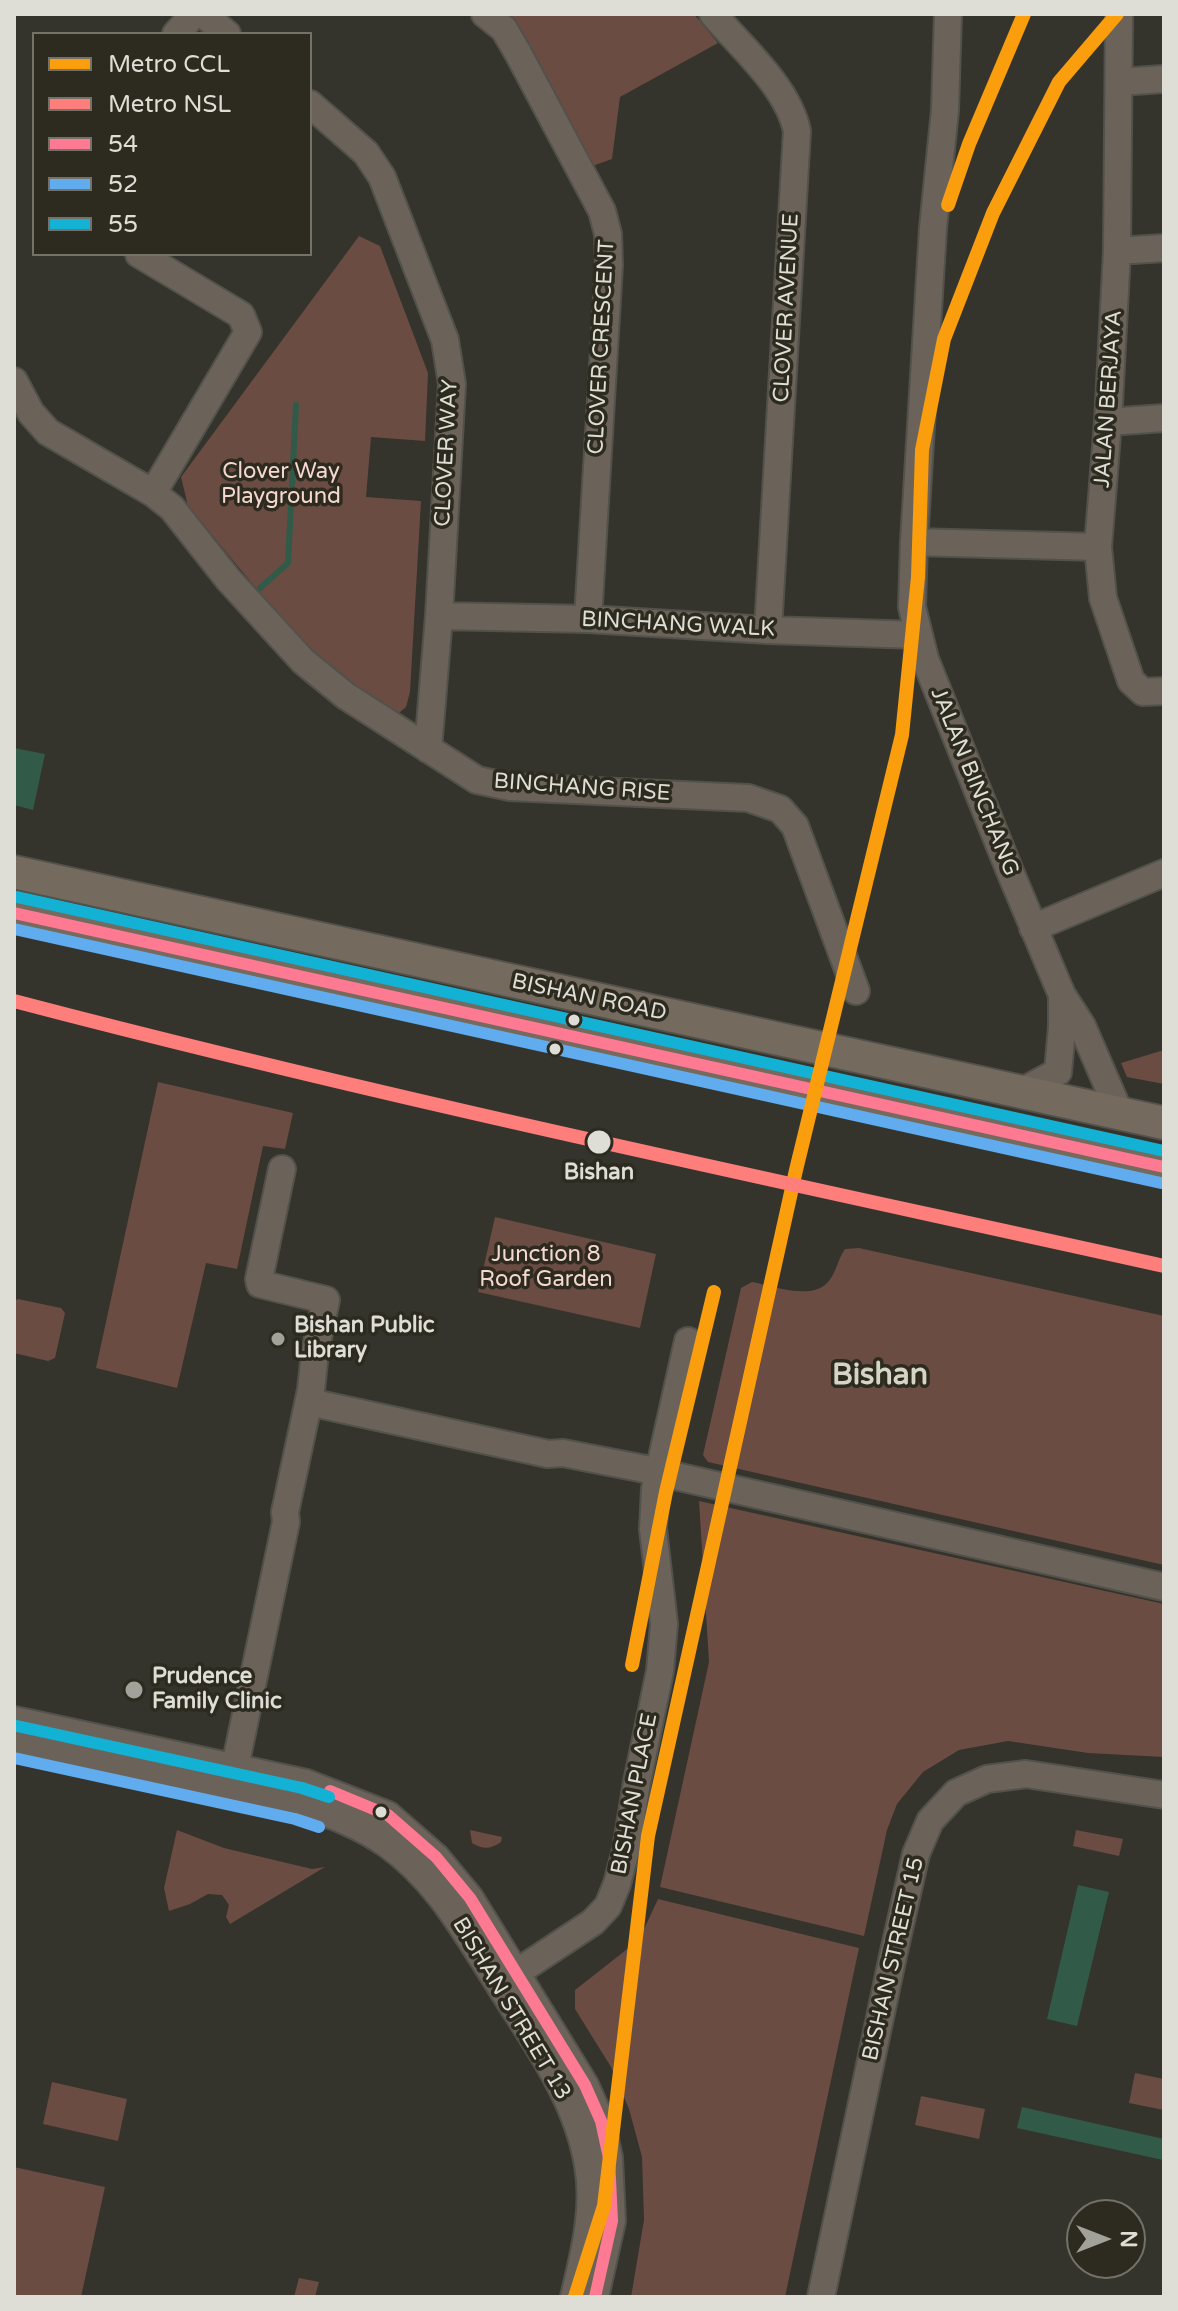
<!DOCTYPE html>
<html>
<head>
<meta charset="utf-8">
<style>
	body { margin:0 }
	#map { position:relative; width:1178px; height:2311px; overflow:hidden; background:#34332c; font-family:"Varela Round",sans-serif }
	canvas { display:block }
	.frame { position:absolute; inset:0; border:16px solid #deddd6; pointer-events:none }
	.legend { position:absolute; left:32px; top:32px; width:280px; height:224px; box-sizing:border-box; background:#2d2b1f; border:2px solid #747268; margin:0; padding:10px 14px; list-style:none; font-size:24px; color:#deddd6 }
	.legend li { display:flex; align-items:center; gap:16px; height:40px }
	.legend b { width:40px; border:2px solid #747268 }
	.north { position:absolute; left:1066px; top:2199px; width:80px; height:80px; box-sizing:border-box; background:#2d2b1f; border:2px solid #747268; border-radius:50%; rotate:90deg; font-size:22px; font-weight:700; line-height:32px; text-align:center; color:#deddd6 }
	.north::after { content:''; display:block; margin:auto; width:28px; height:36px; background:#a2a29a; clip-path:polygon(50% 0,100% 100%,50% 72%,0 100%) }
</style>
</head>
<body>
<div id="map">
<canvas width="1178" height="2311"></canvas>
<div class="frame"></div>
<ul class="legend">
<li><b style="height:10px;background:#fa9e0d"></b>Metro CCL</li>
<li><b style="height:10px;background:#fd7e7b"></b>Metro NSL</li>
<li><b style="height:10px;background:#fe7a93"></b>54</li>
<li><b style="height:10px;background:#60acee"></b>52</li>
<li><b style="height:10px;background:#13b2d5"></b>55</li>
</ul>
<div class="north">N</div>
</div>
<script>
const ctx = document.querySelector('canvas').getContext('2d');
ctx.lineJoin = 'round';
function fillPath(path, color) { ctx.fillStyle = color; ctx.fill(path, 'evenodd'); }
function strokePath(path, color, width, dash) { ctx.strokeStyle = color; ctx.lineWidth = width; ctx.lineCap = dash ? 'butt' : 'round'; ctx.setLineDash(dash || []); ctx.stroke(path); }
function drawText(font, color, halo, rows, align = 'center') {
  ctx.font = font + ' "Varela Round",sans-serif'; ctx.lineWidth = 7; ctx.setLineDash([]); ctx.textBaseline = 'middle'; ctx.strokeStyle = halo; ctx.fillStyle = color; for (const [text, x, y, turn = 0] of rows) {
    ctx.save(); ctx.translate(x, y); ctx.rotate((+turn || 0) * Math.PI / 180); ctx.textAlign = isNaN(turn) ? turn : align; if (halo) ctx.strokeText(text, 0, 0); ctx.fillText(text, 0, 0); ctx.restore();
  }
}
fillPath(new Path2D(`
	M489,14H694L718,43L620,97L612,159L584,169Z
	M359,236L380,246L428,373L425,441L371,437L366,497L421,501L410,692L406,707L398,714L383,709L312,656L188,506L181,477Z
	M1164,1050V1084L1127,1077L1121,1063Z
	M158,1082L293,1113L285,1149L263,1146L237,1269L206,1263L177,1388L96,1368Z
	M495,1217L656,1254L640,1328L478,1292Z
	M859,1248L1164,1316V1565L708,1462L703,1455L741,1288L752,1282C774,1286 816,1303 831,1278C837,1269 838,1259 845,1249Z
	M18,1299L61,1308L65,1313L55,1358L48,1361L14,1353V1301Z
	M699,1501L1164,1604V1757L1088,1753L1008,1741L959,1750L923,1772L897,1804L887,1830L864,1936L660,1887L709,1662Z
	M177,1830L224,1848L312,1869L325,1867L230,1924L226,1917L229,1905L222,1895L208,1894L190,1904L169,1911L164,1888Z
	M470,1830L502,1837L501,1842C491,1849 483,1850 472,1843Z
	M1076,1830L1123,1839L1119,1856L1073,1846Z
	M658,1899L859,1948L785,2297H631L644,2220L642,2157L629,2109L611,2067L575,2009V1990L626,1950L645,1927Z
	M1135,2073L1164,2079V2110L1129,2103Z
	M52,2082L127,2099L118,2141L43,2124Z
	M921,2096L985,2109L979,2139L915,2125Z
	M14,2167L105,2187L81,2297H14Z
	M299,2278L319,2282L315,2297H294Z`), '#6a4c42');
fillPath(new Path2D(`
	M14,748L45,754L33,810L14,805Z
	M1078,1885L1109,1892L1077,2026L1047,2019Z
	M1022,2107L1164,2139L1163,2160L1017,2128Z`), '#315b48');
strokePath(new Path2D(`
	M260,588L288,563L296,405`), '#315b48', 6);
const minor = new Path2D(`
	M203,14L227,34
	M485,14L504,29L518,53L602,211L608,234L609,265L588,619
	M713,14C741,47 788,87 797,131L768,630
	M948,14L945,110L933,228L914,542L912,607L925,659L1009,869L1062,995L1082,1026L1120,1114
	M1119,14L1117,251L1108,422L1098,547L1103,598L1131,681L1143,692L1164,691
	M176,34L194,14
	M1119,82L1164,79
	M310,104L366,153L382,177L445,340L452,384L439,616L428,749
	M1117,251L1164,248
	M139,254L241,315L248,332L153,493
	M14,381L31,413L48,432L153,493L172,508L228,579L303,661L346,696L477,780L510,787L748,798L780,809L795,826L856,991
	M1108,422L1164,418
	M914,542L1098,547
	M439,616L588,619L768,630L917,635
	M1033,928L1164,873
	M1019,1093L1058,1072L1062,1027V995
	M309,1402L548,1454L563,1453L640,1468L1164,1587
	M14,1720L306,1783L388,1815L436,1857L470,1898L585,2085L601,2121L609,2158L612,2221L595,2297
	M14,1742L299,1804C330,1814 360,1825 387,1844C438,1880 467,1935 500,1986C535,2042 577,2098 588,2165C596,2209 584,2254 574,2297
	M232,1781L286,1522L285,1512L311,1390L315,1352L326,1300L260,1284L259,1279L282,1169
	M516,1973L593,1922L608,1906L617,1884L626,1850L637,1782L660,1671L664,1624L653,1529L655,1489L688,1341
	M821,2297L893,1956L916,1854L930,1821L956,1793L987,1779L1026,1774L1164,1795`);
const major = new Path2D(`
	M14,872L1164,1123
	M14,913L1164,1167`);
strokePath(minor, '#52514b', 30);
strokePath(major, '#52514b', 36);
strokePath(minor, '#6b6359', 26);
strokePath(major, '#756a5e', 32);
strokePath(new Path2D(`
	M14,913L1164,1167
	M330,1791L388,1815L436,1857L470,1898L585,2085L601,2121L609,2158L612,2221L595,2297`), '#fe7a93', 12);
strokePath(new Path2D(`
	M14,929L1161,1183
	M14,1758L295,1819L319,1827`), '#60acee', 12);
strokePath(new Path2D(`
	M17,897L1164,1151
	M17,1726L302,1788L329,1797`), '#13b2d5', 12);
strokePath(new Path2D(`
	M948,205L969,144L1024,14
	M632,1665L666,1492L714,1292
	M575,2297L604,2206L648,1836L796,1170L902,735L918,577L922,450L944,339L993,213L1059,82L1117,14`), '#fa9e0d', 14);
strokePath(new Path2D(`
	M14,1001C395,1101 780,1181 1164,1266`), '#fd7e7b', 14);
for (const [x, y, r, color] of [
	[574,1020,7,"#deddd6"],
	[555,1049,7,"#deddd6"],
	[599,1142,13,"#deddd6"],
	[278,1339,8,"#a2a29a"],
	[134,1690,10,"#a2a29a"],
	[381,1812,7,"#deddd6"]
]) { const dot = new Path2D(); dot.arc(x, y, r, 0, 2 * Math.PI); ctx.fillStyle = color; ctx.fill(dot); strokePath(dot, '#2d2b1f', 3); }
drawText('22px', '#deddd6', '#2d2b1f', [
	["CLOVER AVENUE",787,308,-87],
	["CLOVER CRESCENT",602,347,-87],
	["JALAN BERJAYA",1109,399,-86],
	["CLOVER WAY",447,453,-87],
	["BINCHANG WALK",678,625,3],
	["JALAN BINCHANG",974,782,68],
	["BINCHANG RISE",582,788,4],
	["BISHAN ROAD",589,998,12],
	["BISHAN PLACE",635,1794,-79],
	["BISHAN STREET 15",894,1959,-77],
	["BISHAN STREET 13",511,2009,59]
]);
drawText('22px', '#f7d8cf', '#2d2b1f', [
	["Clover Way",281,472],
	["Playground",281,497],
	["Junction 8",546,1255],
	["Roof Garden",546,1280]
]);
drawText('bold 22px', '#deddd6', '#2d2b1f', [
	["Bishan",599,1173]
]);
drawText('bold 22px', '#deddd6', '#2d2b1f', [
	["Bishan Public",294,1326],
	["Library",294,1351],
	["Prudence",152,1677],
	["Family Clinic",152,1702]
], 'left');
drawText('bold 30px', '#d6d4c4', '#2d2b1f', [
	["Bishan",880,1376]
]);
</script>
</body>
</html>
